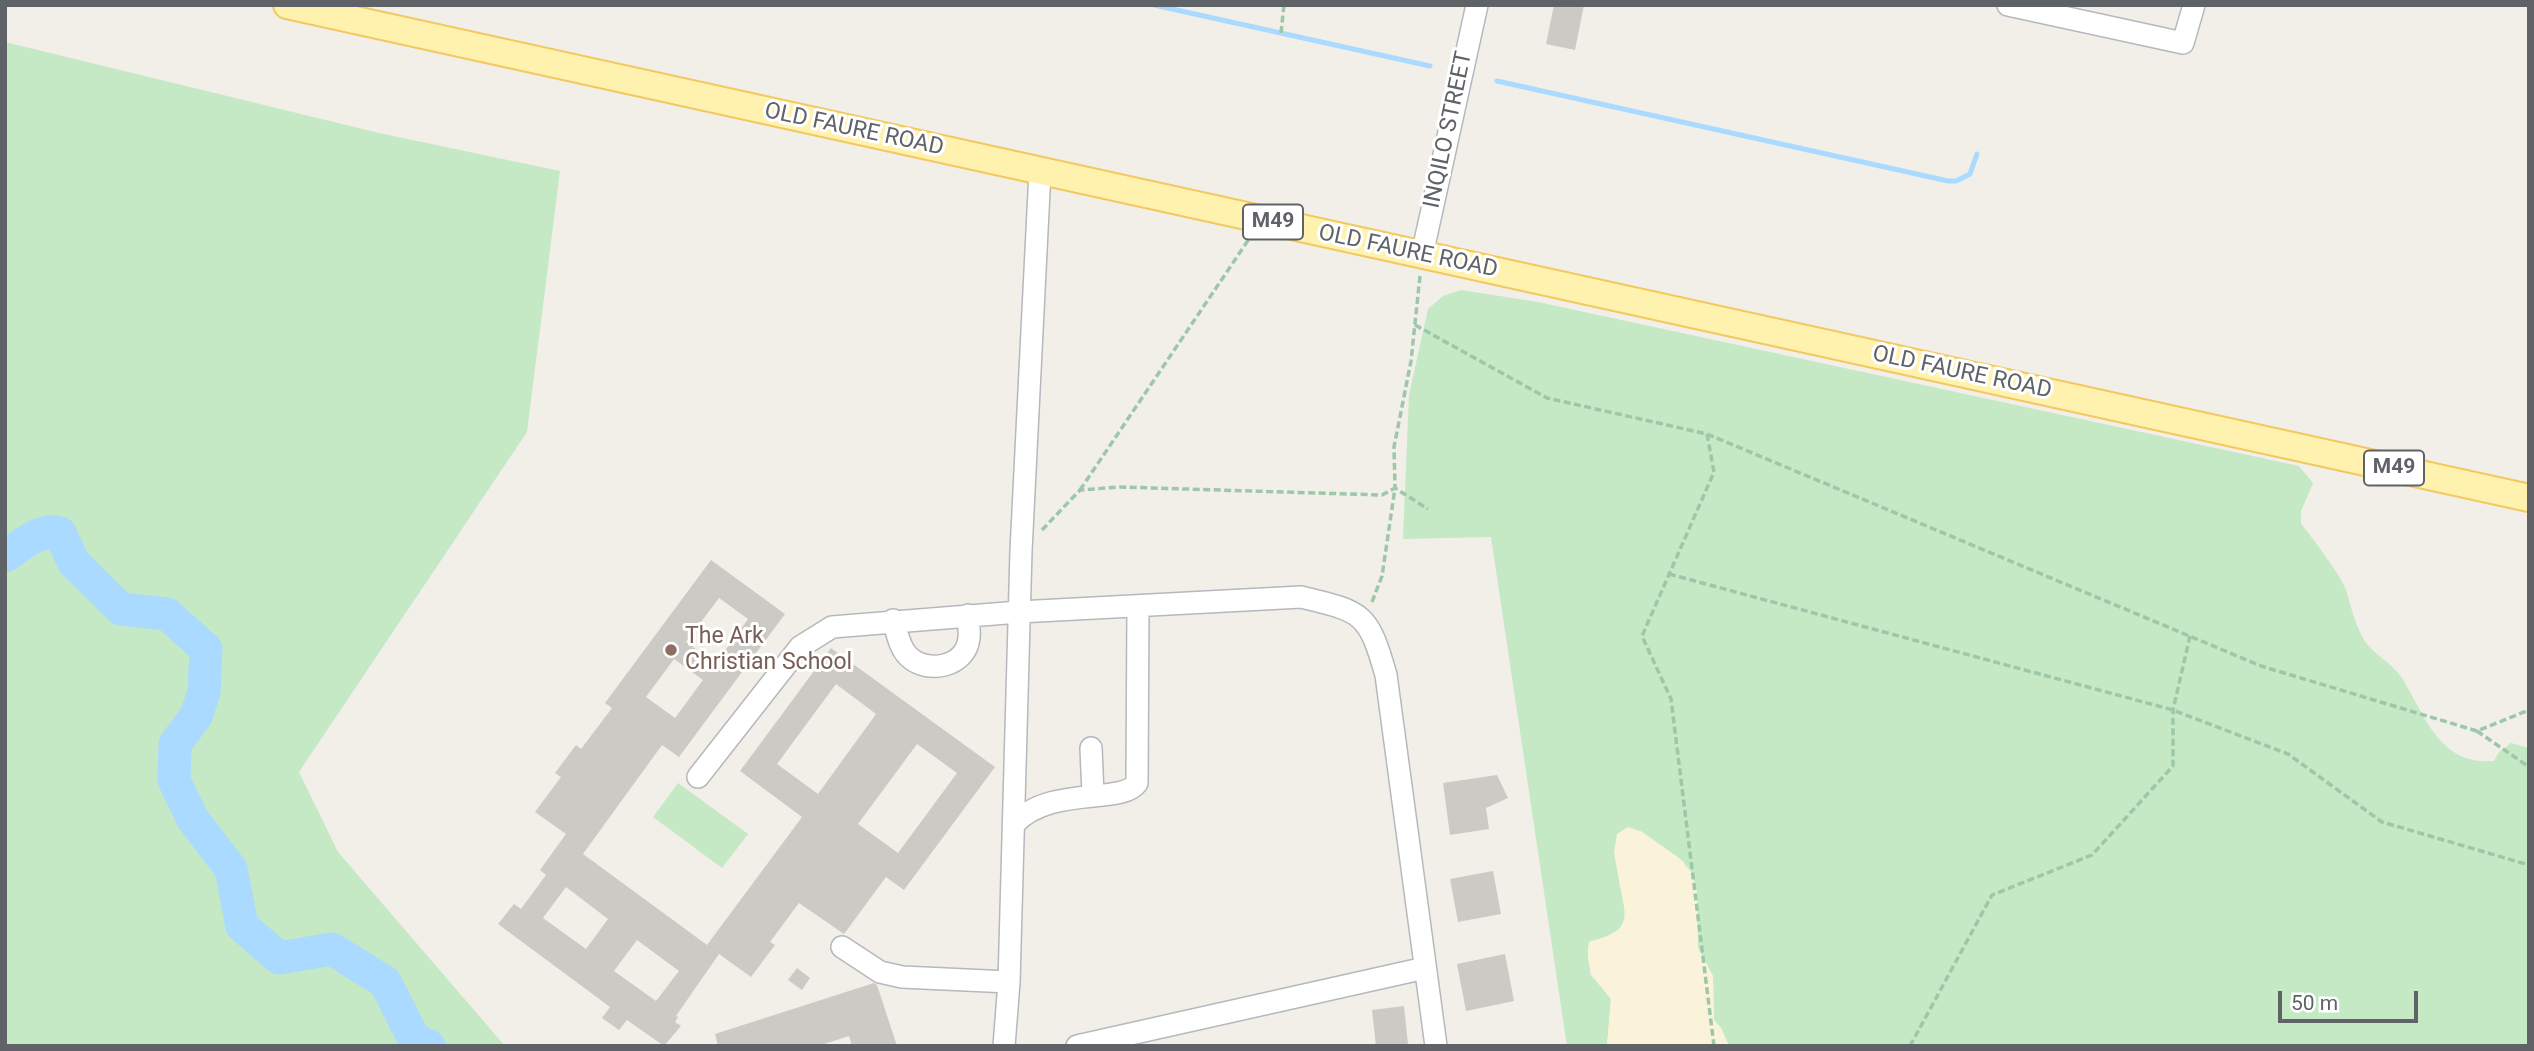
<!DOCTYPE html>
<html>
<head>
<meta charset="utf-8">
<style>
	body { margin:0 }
	#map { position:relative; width:2534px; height:1051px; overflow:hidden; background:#f1efe8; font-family:Roboto,sans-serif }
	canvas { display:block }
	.frame { position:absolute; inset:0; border:7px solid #5f6368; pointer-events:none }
	.scale { position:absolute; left:2278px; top:991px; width:140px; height:32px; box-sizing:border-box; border:4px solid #5f6368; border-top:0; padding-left:9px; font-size:21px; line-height:24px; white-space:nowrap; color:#5f6368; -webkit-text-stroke:5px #fff; paint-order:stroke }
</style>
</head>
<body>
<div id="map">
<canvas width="2534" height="1051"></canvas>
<div class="frame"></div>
<div class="scale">50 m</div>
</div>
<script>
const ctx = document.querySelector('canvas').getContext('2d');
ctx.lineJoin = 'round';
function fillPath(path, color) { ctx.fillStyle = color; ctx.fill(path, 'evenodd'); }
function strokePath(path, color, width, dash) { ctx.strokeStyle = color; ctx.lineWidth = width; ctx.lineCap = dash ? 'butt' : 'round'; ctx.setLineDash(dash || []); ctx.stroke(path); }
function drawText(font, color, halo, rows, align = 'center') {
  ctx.font = font + ' Roboto,sans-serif'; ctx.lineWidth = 6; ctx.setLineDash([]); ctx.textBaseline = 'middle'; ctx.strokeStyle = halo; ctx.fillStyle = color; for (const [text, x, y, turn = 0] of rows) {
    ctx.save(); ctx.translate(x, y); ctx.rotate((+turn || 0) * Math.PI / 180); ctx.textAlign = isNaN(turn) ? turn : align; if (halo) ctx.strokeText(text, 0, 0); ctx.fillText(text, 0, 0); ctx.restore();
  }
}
fillPath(new Path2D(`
	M5,42L379,133L560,171L527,432L299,772L338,852L505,1046H5Z
	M1461,290L1538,302L2299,466L2313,483L2301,511V524C2310,534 2343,579 2346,590C2351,607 2355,624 2364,640C2373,654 2392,663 2402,678C2425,716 2440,766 2494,761L2499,752L2511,743L2529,748V1046H1729L1721,1028L1714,1020L1713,976L1698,948L1684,862L1641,831C1634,846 1623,862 1620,877C1618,882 1621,887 1622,893C1629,928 1622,932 1589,942L1590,974L1611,999L1607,1046H1567L1491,537L1403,539L1409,395L1428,309L1443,296Z
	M678,783L748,834L722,868L653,817Z`), '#c5e8c5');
fillPath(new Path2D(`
	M1628,827L1640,831L1679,858L1692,873L1697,892L1698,948L1713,976L1714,1020L1721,1028L1729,1046H1607L1611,999C1596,978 1584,969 1589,942C1606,937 1620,935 1626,917L1614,853L1617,834Z`), '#fbf3d9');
strokePath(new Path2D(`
	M1154,5L1430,66
	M1497,81L1948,181H1956L1970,174L1977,154`), '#aadaff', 5);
strokePath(new Path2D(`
	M5,556C23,545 39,528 60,533L74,563L121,609L167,614L206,649L204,692L196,716L175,744L174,780L192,818L231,869L242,926L279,958L332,949L385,982L414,1039L429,1046`), '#aadaff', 33);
fillPath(new Path2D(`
	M1554,5H1584L1575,50L1546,44Z
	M711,560L785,614L679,757L662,745L583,854L707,945L802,817L740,771L831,648L995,767L904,890L886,877L844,934L799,903L770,942L775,945L751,977L719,954L676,1016L678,1017L675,1022L681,1026L664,1046L627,1020L619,1030L602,1018L610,1007L498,924L514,904L521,909L546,875L540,870L566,834L535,812L561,777L555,773L576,745L581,749L612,708L605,703ZM719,598L748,619L716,663L686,642ZM674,659L703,680L675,718L646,697ZM836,684L876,714L818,794L777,764ZM917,744L957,773L898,853L858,824ZM566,887L608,919L586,949L543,918ZM637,940L679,971L656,1001L614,971Z
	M1497,775L1508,798L1486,808L1489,829L1450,835L1443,783Z
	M1493,871L1501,914L1458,922L1450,879Z
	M1505,954L1514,1001L1466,1011L1457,964Z
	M797,968L810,978L802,990L788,980Z
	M874,983L877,985L897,1046H852L849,1036L818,1046H718L715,1034Z
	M1404,1006L1408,1044L1376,1046L1372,1010Z`), '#cccac5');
const minor = new Path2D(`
	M2008,5L2183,43L2194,5
	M1422,255L1477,5
	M893,620C897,632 899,647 908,656C927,675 966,667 969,638C970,631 968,622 968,615
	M1091,748L1093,795
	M698,777L800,647L832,627L1019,612L1301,597C1363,612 1368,612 1386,675L1436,1046
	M1014,824C1050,785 1122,805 1137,783L1138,606
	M842,947L880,972L902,977L1009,982
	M1004,1046L1009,982L1021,551L1040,171
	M1077,1046L1425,968`);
const major = new Path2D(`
	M287,5L2529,498`);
strokePath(minor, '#b5b8bc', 24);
strokePath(major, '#f2c960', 30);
strokePath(new Path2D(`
	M1281,33L1284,5
	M1420,276L1411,361L1394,447L1395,488L1428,509
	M1415,325L1547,398L1707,434L2261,666L2477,731L2529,710
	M1707,434L1714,472L1642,636L1671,699L1714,1046
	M1080,490L1249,239
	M1042,530L1080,490L1120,487L1382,495L1395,488
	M1669,574L2173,710L2288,754L2382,822L2529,865
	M1372,602L1382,576L1395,488
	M2477,731L2529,767
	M1910,1046L1992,895L2092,855L2173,766V710L2190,636`), '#9cc7a9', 3.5, [7, 3.5]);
strokePath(minor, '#fff', 21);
strokePath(major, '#fff2af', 26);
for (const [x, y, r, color] of [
	[671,650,7,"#8d6e63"]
]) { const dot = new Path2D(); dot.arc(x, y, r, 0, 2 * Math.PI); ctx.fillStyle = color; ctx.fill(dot); strokePath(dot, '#fff', 2.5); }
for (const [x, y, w] of [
	[1273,222,60],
	[2394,468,60]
]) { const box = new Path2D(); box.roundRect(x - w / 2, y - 17.5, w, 35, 5); ctx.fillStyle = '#fff'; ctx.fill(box); strokePath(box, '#5f6368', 2); }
drawText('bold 21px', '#5f6368', null, [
	["M49",1273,222],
	["M49",2394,468]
]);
drawText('23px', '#5f6368', '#fff', [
	["OLD FAURE ROAD",854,130,12],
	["INQILO STREET",1449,130,-78],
	["OLD FAURE ROAD",1408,252,12],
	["OLD FAURE ROAD",1962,373,12]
]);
drawText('23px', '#785e54', '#fff', [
	["The Ark",685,637],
	["Christian School",685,663]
], 'left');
</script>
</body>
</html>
